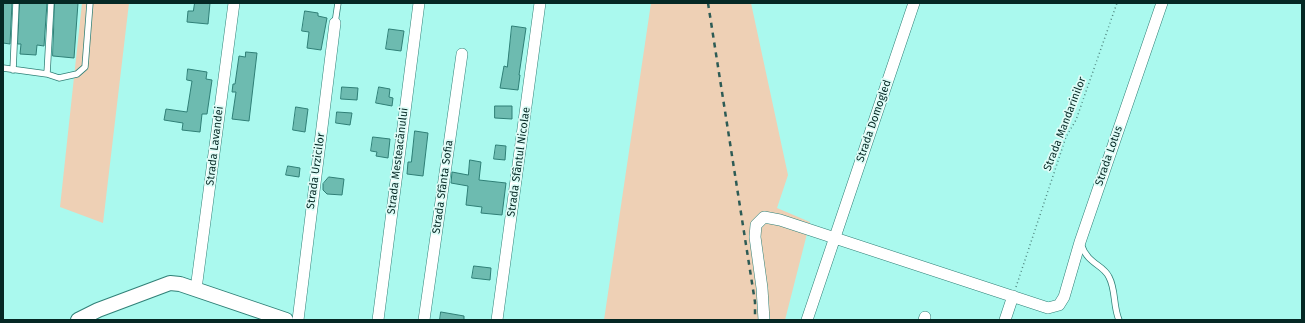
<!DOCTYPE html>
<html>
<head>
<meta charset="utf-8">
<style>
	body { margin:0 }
	#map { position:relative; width:1305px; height:323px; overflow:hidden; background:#aaf9ee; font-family:"Fira Sans",sans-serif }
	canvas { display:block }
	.frame { position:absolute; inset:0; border:4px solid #052824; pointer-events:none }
</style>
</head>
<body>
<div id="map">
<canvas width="1305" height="323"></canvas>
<div class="frame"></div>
</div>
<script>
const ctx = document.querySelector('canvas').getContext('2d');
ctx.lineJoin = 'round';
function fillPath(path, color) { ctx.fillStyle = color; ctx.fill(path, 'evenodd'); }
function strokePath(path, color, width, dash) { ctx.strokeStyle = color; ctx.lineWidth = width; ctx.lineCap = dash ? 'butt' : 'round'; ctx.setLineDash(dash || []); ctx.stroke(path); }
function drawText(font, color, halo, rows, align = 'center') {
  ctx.font = font + ' "Fira Sans",sans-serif'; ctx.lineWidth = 3.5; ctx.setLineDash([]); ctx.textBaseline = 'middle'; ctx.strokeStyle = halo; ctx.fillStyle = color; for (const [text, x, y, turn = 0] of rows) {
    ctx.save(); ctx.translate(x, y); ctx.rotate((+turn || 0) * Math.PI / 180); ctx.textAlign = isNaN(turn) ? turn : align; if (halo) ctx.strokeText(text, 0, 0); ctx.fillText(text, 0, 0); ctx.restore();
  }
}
fillPath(new Path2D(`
	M82,3H129L103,223L60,207Z
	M651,3H751L788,175L777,208L810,222L785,320H604Z`), '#eed0b5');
const building = new Path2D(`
	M3,3H12L10,44L3,43Z
	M20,3H47L44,46L37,45L36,55L20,54L21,44H18Z
	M55,3H78L74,58L53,56Z
	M195,3H210L208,24L187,22L188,11H193Z
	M305,11L318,13V16L327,18L321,50L307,48L309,32L302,31Z
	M512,26L526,28L519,75H520L518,90L500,88L504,66L507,67Z
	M389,29L404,31L401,51L386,49Z
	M246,52L257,53L249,121L232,119L236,92H232L233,84H235L239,56L245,57Z
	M188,69L207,72L206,79L212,80L207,114H202L200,132L182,130L183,123L164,120L166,109L187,112L192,81L187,80Z
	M342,87L358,88L357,100L341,99Z
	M379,87L390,89L389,97L393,98L392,106L376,103Z
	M495,106H512V119L495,118Z
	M296,107L308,109L305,132L293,130Z
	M337,112L352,113L350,125L336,123Z
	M415,131L428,133L423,176L407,174L408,162H411Z
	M373,137L390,139L388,158L376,156L377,152L371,151Z
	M496,145L506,146L505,160L494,159Z
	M470,160L481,162L479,180L506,183L502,215L481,213L482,207L466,205L468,186L451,183L452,172L468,175Z
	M288,166L300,168L299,177L286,175Z
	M329,177L344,179L342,195L327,194L323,190V184Z
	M474,266L491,268L490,280L472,278Z
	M441,312L464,316V320H440Z`);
fillPath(building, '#6dbbb0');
strokePath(building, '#2f7f76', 1);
const service = new Path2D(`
	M335,23L338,3
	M3,68L47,74L59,78L77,74L85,67L90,3
	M13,70L16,3
	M47,74L51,3
	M1081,244C1088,265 1103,264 1109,277C1116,290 1113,306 1119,320`);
const minor = new Path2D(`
	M196,289L234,3
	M298,320L335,23
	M378,320L419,3
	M424,320L462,54
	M497,320L540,3
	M764,320L762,288L755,237L756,225L764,217L780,220L1048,308L1059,305L1064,297L1080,242L1162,3
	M807,320L914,3
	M924,320L925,317
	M1005,320L1013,296`);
const tertiary = new Path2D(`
	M78,320L98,310L170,283L180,284L286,320`);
strokePath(service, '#308077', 7);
strokePath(minor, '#308077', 12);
strokePath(tertiary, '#308077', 16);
strokePath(new Path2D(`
	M1016,287L1066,137L1076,120L1117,3`), '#528982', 1.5, [1, 3]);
strokePath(service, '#fff', 5.5);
strokePath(minor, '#fff', 11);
strokePath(tertiary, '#fff', 14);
strokePath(new Path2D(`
	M708,3L755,302V320`), '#2d5b55', 2.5, [5, 5]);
drawText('11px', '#052824', '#defcf7', [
	["Strada Domogled",874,121,-71],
	["Strada Mandarinilor",1065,124,-69],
	["Strada Lavandei",215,146,-83],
	["Strada Lotus",1109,156,-71],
	["Strada Mesteacănului",398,161,-83],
	["Strada Sfântul Nicolae",519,162,-82],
	["Strada Urzicilor",316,171,-82],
	["Strada Sfânta Sofia",443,187,-82]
]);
</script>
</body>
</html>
